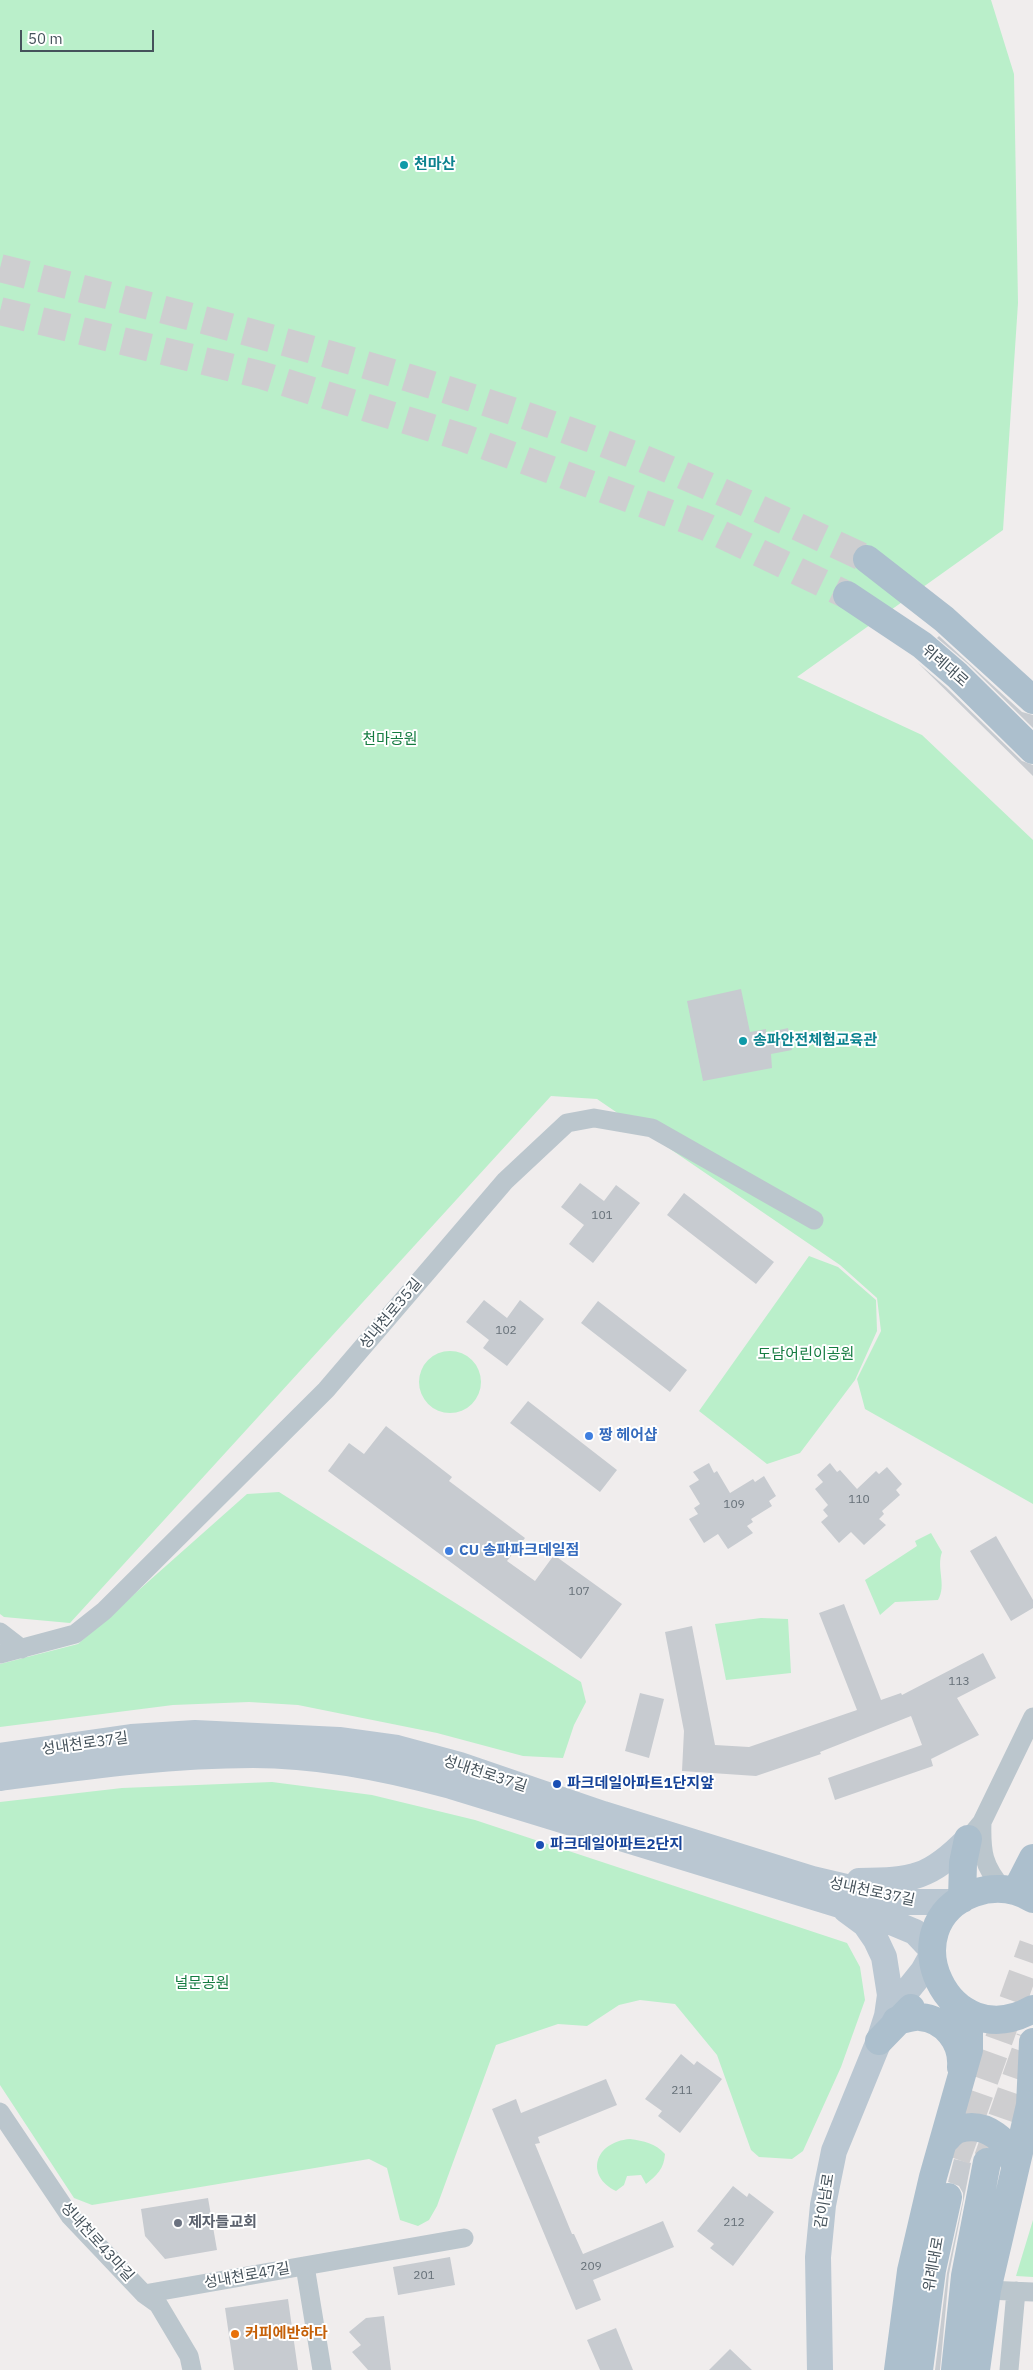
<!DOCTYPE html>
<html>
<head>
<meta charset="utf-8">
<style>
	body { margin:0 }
	#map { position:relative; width:1033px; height:2370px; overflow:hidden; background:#f0eded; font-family:"IBM Plex Sans",sans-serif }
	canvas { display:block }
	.scale { position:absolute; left:20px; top:30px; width:134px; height:22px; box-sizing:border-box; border:2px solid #45525b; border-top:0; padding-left:6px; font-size:15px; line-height:18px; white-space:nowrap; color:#45525b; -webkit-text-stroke:4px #fff; paint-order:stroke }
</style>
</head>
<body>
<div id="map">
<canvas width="1033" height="2370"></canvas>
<div class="scale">50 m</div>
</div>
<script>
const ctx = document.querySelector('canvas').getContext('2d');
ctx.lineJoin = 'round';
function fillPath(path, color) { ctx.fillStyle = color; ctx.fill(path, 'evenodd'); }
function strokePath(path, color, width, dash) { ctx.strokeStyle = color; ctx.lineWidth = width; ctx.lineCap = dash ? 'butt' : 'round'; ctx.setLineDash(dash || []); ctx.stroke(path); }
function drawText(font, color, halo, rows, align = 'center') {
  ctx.font = font + ' "IBM Plex Sans","Noto Sans KR",sans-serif'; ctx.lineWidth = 4; ctx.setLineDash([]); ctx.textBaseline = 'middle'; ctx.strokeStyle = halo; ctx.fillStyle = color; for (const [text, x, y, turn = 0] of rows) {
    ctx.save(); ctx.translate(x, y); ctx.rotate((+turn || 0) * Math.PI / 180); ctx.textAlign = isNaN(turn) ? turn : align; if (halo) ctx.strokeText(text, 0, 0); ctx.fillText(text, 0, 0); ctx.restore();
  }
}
fillPath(new Path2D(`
	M0,0H991L1014,74L1018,303L1003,530L797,677L922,735L1033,840V1504L865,1409L857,1379L881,1331L877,1298L840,1265L597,1099L551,1096L70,1623L4,1617L0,1614Z
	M809,1256L838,1267L876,1300L877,1331L855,1380L800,1453L767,1464L699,1411Z
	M419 1382a31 31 0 1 1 62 0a31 31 0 1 1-62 0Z
	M279,1492L581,1682L586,1702L574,1725L563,1758L523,1756L437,1733L298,1705L249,1702L173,1705L0,1727V1664L78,1644L247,1494Z
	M931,1533L942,1552C936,1568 947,1585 938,1600L895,1602L880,1615L865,1580L917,1546L915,1541Z
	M761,1618L788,1619L791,1673L726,1680L715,1624Z
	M272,1782L372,1795L475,1820L847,1943L860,1967L865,2000L841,2067L803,2151L792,2159L759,2157L751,2150L717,2055L675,2004L640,2000L619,2005L587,2026L558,2024L496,2045L437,2206L429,2220L418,2226L400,2220L387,2168L369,2159L92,2205L74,2198L0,2085V1802L122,1788Z
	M630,2139C644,2141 655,2143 665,2154C664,2169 657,2175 646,2184L641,2175L627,2176L624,2185L616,2191C585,2176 594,2142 630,2139Z
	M1033,2220V2277L1016,2276Z`), '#baefca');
fillPath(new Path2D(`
	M939,636L1022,712L1033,715V728L968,664L937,638Z
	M918,663L946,687L1022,761L1033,765V776Z
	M741,989L750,1032L766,1029V1033L788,1028L792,1050L771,1054L772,1068L703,1081L687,1001Z
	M580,1183L604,1201L616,1185L640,1203L593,1263L569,1244L584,1225L561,1207Z
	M684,1193L774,1262L756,1284L667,1215Z
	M484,1300L507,1318L520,1300L544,1319L507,1366L483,1348L489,1340L466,1322Z
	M598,1301L687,1370L670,1392L581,1323Z
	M528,1401L617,1470L600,1492L510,1423Z
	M386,1426L452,1477L449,1481L525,1538L507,1561L535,1581L554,1555L622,1604L581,1659L328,1471L349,1443L364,1454Z
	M709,1463L714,1473L717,1471L730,1493L753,1479L755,1482L764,1476L776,1496L769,1501L772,1506L751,1519L753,1522L747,1526L753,1533L728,1549L718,1534L704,1543L689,1519L698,1514L694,1508L700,1504L689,1486L699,1480L693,1472Z
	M830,1463L837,1472L840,1470L857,1489L876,1471L879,1474L887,1467L902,1484L896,1490L900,1495L882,1511L884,1514L879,1519L886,1525L864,1545L851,1532L839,1543L821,1522L828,1516L823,1510L828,1505L815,1489L823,1482L817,1475Z
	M996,1536L1033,1600V1608L1011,1621L970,1551Z
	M844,1604L881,1700L901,1693L902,1695L983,1653L996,1678L957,1698L979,1735L931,1759L933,1766L835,1800L828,1778L922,1745L911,1716L820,1752L821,1754L756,1776L682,1771L684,1731L665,1632L692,1626L715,1745L749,1747L857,1710L819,1613Z
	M640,1693L664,1699L649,1758L625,1751Z
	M681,2054L694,2065L697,2061L722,2079L680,2133L658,2116L662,2111L645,2099Z
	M606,2079L617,2105L538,2137L540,2143L535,2144L572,2234H574L583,2254L663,2221L674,2247L593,2280L601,2300L576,2310L492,2109L516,2099L521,2113Z
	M954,2159L971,2163L949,2274L940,2370H935L947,2273L963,2200V2193L959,2186L948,2182Z
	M733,2186L747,2197L749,2193L774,2212L733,2266L710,2248L714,2244L697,2231Z
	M208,2198L217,2250L165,2259L145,2236L141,2209Z
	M450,2257L455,2285L398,2295L393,2267Z
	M288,2299L298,2370H234L225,2308Z
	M384,2316L391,2370H368L352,2352L361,2345L349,2332L366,2318Z
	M616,2328L633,2370H600L587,2340Z
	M730,2349L752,2370H709Z`), '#c7cbd0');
strokePath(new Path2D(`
	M0,268C194,317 387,365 575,433C675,468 770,514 867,559
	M0,311L261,375L464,438L704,526L847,595
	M988,2158L1030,2038
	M956,2159L1033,1945`), '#ceced0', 28, [28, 14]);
strokePath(new Path2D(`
	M0,1632L22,1649
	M0,1654L75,1634L104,1611L326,1390L505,1181L567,1123L594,1118L652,1128L814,1220
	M982,1822C981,1852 983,1866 1003,1889
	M968,1839L982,1822L1033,1717
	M0,2112L70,2216L144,2294L158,2304L189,2356L192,2370
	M305,2266L322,2370
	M987,2290L1033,2292
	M144,2294L464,2238
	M1009,2370L1016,2291`), '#bbc6cd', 19);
strokePath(new Path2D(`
	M0,1756L131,1737L195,1733L339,1740L397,1748L460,1765L603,1814L812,1879L910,1902H957
	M0,1778C84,1767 168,1755 253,1755C317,1755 389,1769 451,1786L879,1917L915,1932L932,1950
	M859,1881C913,1880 929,1879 968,1839
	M887,2016L923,1971L932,1955
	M820,2370L818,2257L823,2205L834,2151L879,2041L887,2016L890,1995L884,1957L876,1940L865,1924L846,1910`), '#bac7d2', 26);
strokePath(new Path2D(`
	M867,559L944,619L1033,700
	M847,595L922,645L957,675L1033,750
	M1016,1891L1033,1858
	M962,1899L963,1863L968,1839
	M1033,1899C1015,1888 994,1886 974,1893C888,1925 948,2058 1033,2009
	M896,2021C904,2020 913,2016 920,2017C945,2019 963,2042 961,2067
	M879,2041L911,2008
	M943,2142C948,2138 952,2131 959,2129C986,2121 1010,2141 1015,2166
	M898,2370L911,2271L933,2177L969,2050V2021L964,2010
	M919,2370L932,2270L948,2197
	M955,2370L965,2276L987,2162
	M976,2370L987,2290L1030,2105L1033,2042`), '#acbfcd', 28);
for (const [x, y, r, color] of [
	[404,165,5,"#0f9aa8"],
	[743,1041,5,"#0f9aa8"],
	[589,1436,5,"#3f7fe0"],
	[449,1551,5,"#3f7fe0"],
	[557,1784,5,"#1a4fb4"],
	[540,1845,5,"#1a4fb4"],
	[178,2223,5,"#6b7280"],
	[235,2334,5,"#e8710a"]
]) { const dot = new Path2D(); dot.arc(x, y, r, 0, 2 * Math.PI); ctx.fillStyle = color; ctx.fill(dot); strokePath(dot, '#fff', 2); }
drawText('12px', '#667078', null, [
	["101",602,1216],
	["102",506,1331],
	["110",859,1500],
	["109",734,1505],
	["107",579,1592],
	["113",959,1682],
	["211",682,2091],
	["212",734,2223],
	["209",591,2267],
	["201",424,2276]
]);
drawText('bold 15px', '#0d838f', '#fff', [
	["천마산",414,165],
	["송파안전체험교육관",753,1041]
], 'left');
drawText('15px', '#45525b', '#fff', [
	["위례대로",945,666,41],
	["성내천로35길",391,1314,-50],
	["성내천로37길",85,1744,-8],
	["성내천로37길",485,1774,18],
	["성내천로37길",872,1892,12],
	["감이남로",825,2201,-81],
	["성내천로43마길",97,2242,48],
	["위례대로",934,2264,-80],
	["성내천로47길",247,2276,-10]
]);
drawText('15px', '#157c41', '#fff', [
	["천마공원",390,740],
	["도담어린이공원",806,1355],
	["널문공원",202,1984]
]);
drawText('bold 15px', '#366cbe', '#fff', [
	["짱 헤어샵",599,1436],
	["CU 송파파크데일점",459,1551]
], 'left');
drawText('bold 15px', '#164399', '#fff', [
	["파크데일아파트1단지앞",567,1784],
	["파크데일아파트2단지",550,1845]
], 'left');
drawText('bold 15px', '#5b616d', '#fff', [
	["제자들교회",188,2223]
], 'left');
drawText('bold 15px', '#c56008', '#fff', [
	["커피에반하다",245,2334]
], 'left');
</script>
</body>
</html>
